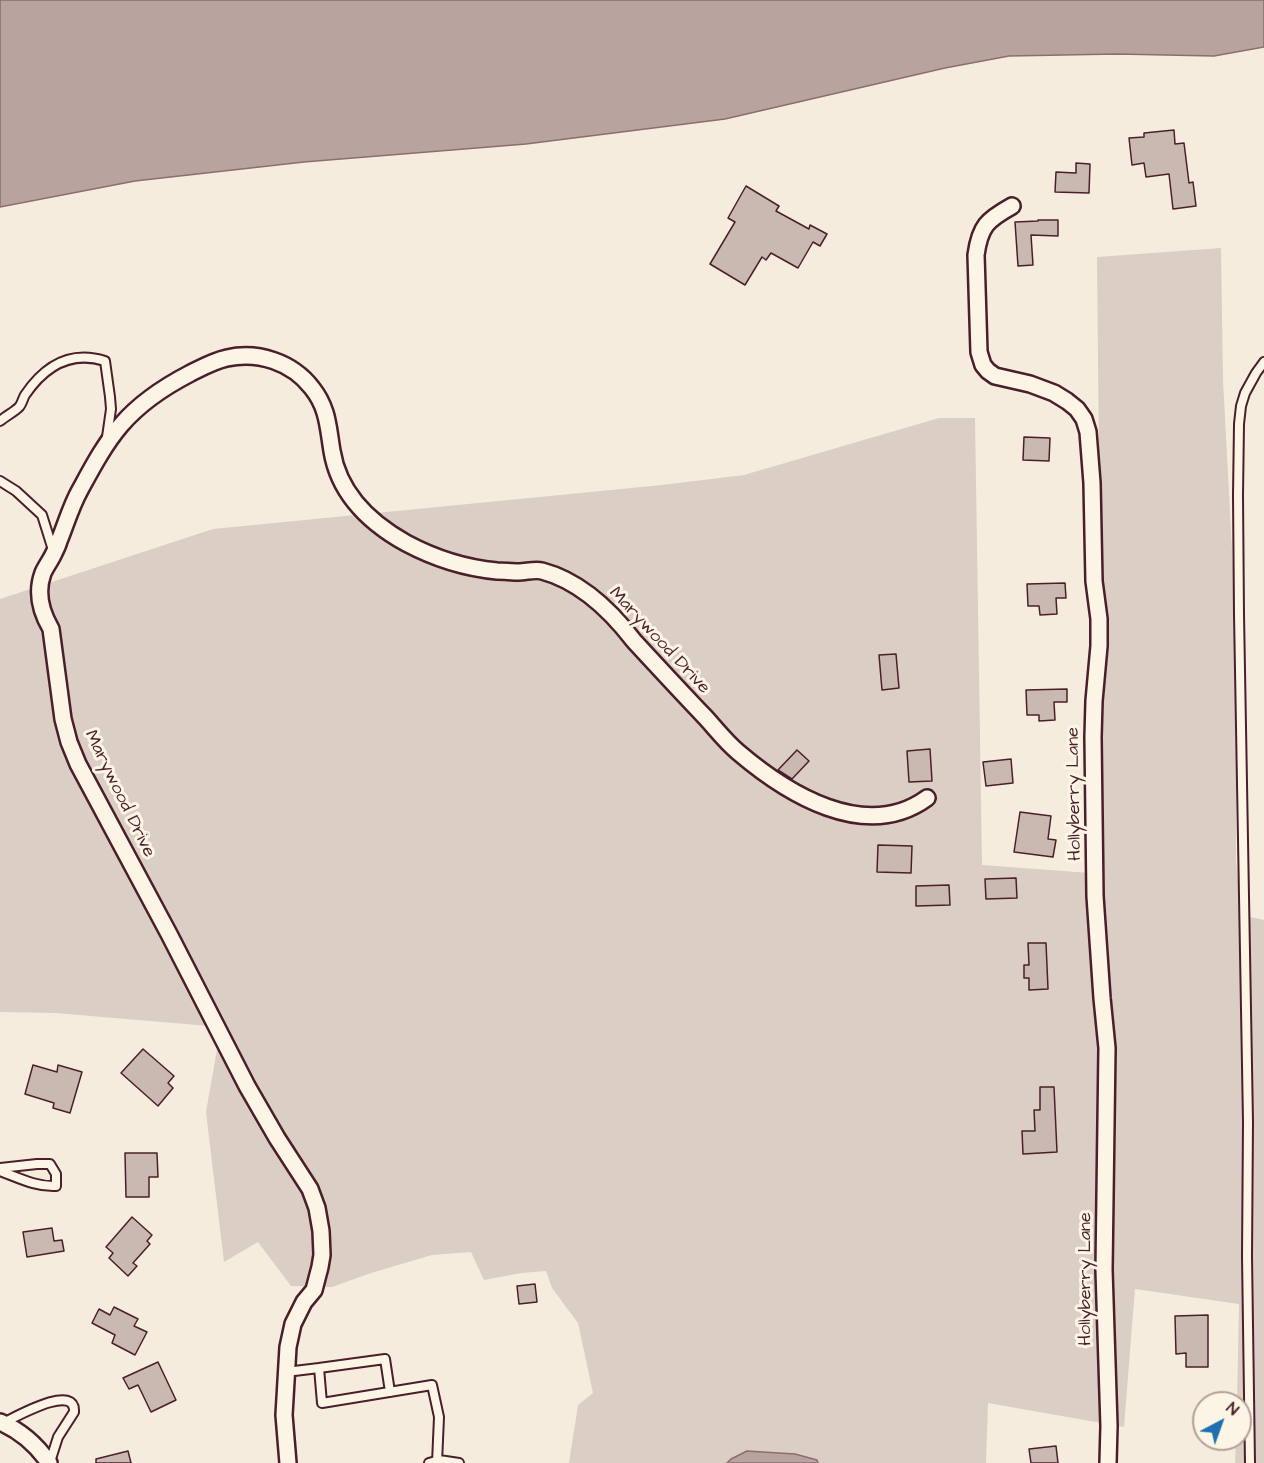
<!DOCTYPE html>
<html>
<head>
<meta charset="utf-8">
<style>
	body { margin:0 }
	#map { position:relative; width:1264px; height:1463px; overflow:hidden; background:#f5ecde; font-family:"Architects Daughter",sans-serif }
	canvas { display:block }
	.north { position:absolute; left:1192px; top:1391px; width:60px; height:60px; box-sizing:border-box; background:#fcf5e5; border:2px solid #b59f9b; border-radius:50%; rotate:41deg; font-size:16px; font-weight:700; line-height:24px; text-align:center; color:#4a1f2b }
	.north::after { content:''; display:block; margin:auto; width:21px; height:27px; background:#1f6fb2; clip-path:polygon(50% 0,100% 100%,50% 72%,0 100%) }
</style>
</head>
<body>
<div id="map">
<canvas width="1264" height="1463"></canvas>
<div class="north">N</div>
</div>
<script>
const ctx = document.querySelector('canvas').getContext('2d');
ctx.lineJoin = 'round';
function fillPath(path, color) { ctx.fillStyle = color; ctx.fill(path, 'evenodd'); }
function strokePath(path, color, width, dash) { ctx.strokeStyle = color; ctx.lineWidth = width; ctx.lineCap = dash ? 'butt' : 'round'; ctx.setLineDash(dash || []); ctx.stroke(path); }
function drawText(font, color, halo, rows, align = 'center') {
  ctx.font = font + ' "Architects Daughter",sans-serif'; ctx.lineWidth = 6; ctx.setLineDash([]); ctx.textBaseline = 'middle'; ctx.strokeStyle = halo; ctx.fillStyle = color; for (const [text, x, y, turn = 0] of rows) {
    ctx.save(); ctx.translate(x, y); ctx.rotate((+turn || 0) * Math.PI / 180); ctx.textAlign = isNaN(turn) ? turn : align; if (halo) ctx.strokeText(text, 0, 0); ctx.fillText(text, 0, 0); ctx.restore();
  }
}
fillPath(new Path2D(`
	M1221,248L1223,380L1236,625V860L1241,917H1250L1264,920V1463H1235L1236,1439H1240V1403H1237L1239,1304L1135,1289L1124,1427L988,1403L986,1463H818L817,1460L731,1459L727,1463H569L578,1405L593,1393L578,1323L552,1288L546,1271L521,1273L484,1280L471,1252L432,1255L371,1273L332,1287L291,1286L258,1242L224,1262L206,1112L221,1027L55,1013L0,1012V599L213,529L662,485L744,475L939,418H975L982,865L1103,874L1097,257Z`), '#dbcec4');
const water = new Path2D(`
	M0,0H1264V47L1214,56L1117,54L1009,56L945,68L725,119L526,144L304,162L135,181L0,207Z
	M747,1451L795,1454L817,1460L818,1463H727L731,1459Z`);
fillPath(water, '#b8a39e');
strokePath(water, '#8c6e70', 1.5);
const building = new Path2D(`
	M1174,130L1175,144L1184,143L1189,183L1193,182L1196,206L1173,209L1169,174L1146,177L1144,163L1132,165L1129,138L1144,137V133Z
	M1076,163L1090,164L1089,193L1055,192L1056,172L1076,173Z
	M746,186L779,206L776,211L809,229L810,225L827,234L820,246L813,242L798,268L771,253L766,260L762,257L745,285L710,264L735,222L728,218Z
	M1038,220H1058V236L1031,235L1033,265L1018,266L1015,222L1038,221Z
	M1024,437L1050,438L1049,461L1023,460Z
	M1065,583L1066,598H1056L1057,614L1040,615L1039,606H1028L1027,584Z
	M896,654L899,688L882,690L879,655Z
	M1067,689V702H1054L1055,720L1039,721V715H1027L1026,690Z
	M930,749L932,781L909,782L907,751Z
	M797,750L809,761L792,779L778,770Z
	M1011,759L1013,783L986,786L983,762Z
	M1020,812L1051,816L1048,839L1056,840L1053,857L1014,852Z
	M878,845L912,846L911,873L877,872Z
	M1016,878L1017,898L986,899L985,879Z
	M949,885L950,905L916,906V886Z
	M1028,943H1046L1048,989L1029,990V978H1024V965H1029Z
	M143,1049L174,1076L168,1083L173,1088L158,1106L121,1073Z
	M33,1065L57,1072L58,1065L82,1072L70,1113L53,1108L54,1103L25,1094Z
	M1040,1087H1054L1057,1152L1023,1154L1022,1131H1035L1034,1110H1040Z
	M125,1153H157L158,1177H149V1197H126Z
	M132,1217L152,1235L147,1241L150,1244L133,1263L137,1266L128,1276L109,1258L113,1253L106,1247Z
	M52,1228L54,1241L62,1240L64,1251L27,1257L23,1232Z
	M535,1284L537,1302L519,1304L517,1286Z
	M114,1307L138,1319L134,1326L147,1332L135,1355L112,1343L115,1335L92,1323L99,1309L110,1315Z
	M1208,1315V1367H1186V1353L1176,1354L1175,1316Z
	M158,1362L176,1400L151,1412L138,1385L129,1389L123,1378Z
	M1056,1446L1058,1463H1031L1029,1449Z
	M128,1451L131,1463H96V1459Z`);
fillPath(building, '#cab9b1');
strokePath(building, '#4a1f2b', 1.5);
const service = new Path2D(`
	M0,421C6,416 14,412 19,407C22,404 23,398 25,395C44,367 70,350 105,361L110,397L111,409L107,437
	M0,481L16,491L42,515L53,550
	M0,1168L37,1164H50L56,1174V1186C36,1187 19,1178 0,1171
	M319,1368L385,1359L390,1392
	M286,1372L319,1368L322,1403L432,1385L439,1417L437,1463
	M3,1423C14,1418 76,1382 74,1412L58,1437L50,1462
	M429,1463L439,1460L459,1463
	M1250,1463L1247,1256L1248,1122L1239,614L1238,495L1239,424L1241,406L1245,393L1256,373L1264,362`);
const minor = new Path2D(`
	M1012,206C987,220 980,226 976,255L979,352L983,365L988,371L995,376L1030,384L1054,393L1067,401L1077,409L1084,419L1088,432L1092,483L1094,581L1099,619V646L1094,701L1093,737L1095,896L1102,998L1107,1048L1104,1270L1109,1426L1108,1463
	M0,1422C21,1431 36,1444 49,1463
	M288,1463L284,1415L288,1347L293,1324L304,1302L314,1290L320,1267L322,1255L321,1231L317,1208L310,1189L277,1138L247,1086L169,934L78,764L69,742L63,719L51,629C41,612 36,592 43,573C46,566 51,560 54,553C56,549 58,545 59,541C66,524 71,506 80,490C92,468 104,445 121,425C139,404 164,387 189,374C201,368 213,361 227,358C258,351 292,362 312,388C328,408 328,427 332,451C339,494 370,523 406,543C434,558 465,568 497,571C504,571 512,572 519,572C526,572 535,569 542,571C580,581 611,611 634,641C658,667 682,693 706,718C716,729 726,742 738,752C786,793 865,843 927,798`);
strokePath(service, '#4a1f2b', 12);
strokePath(minor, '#4a1f2b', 20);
strokePath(service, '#fcf5e5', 8);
strokePath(minor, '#fcf5e5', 15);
drawText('18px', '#4a1f2b', '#fcf5e5', [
	["Marywood Drive",659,641,47],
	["Marywood Drive",119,794,64],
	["Hollyberry Lane",1075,794,-91],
	["Hollyberry Lane",1086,1279,-90]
]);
</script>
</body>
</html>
